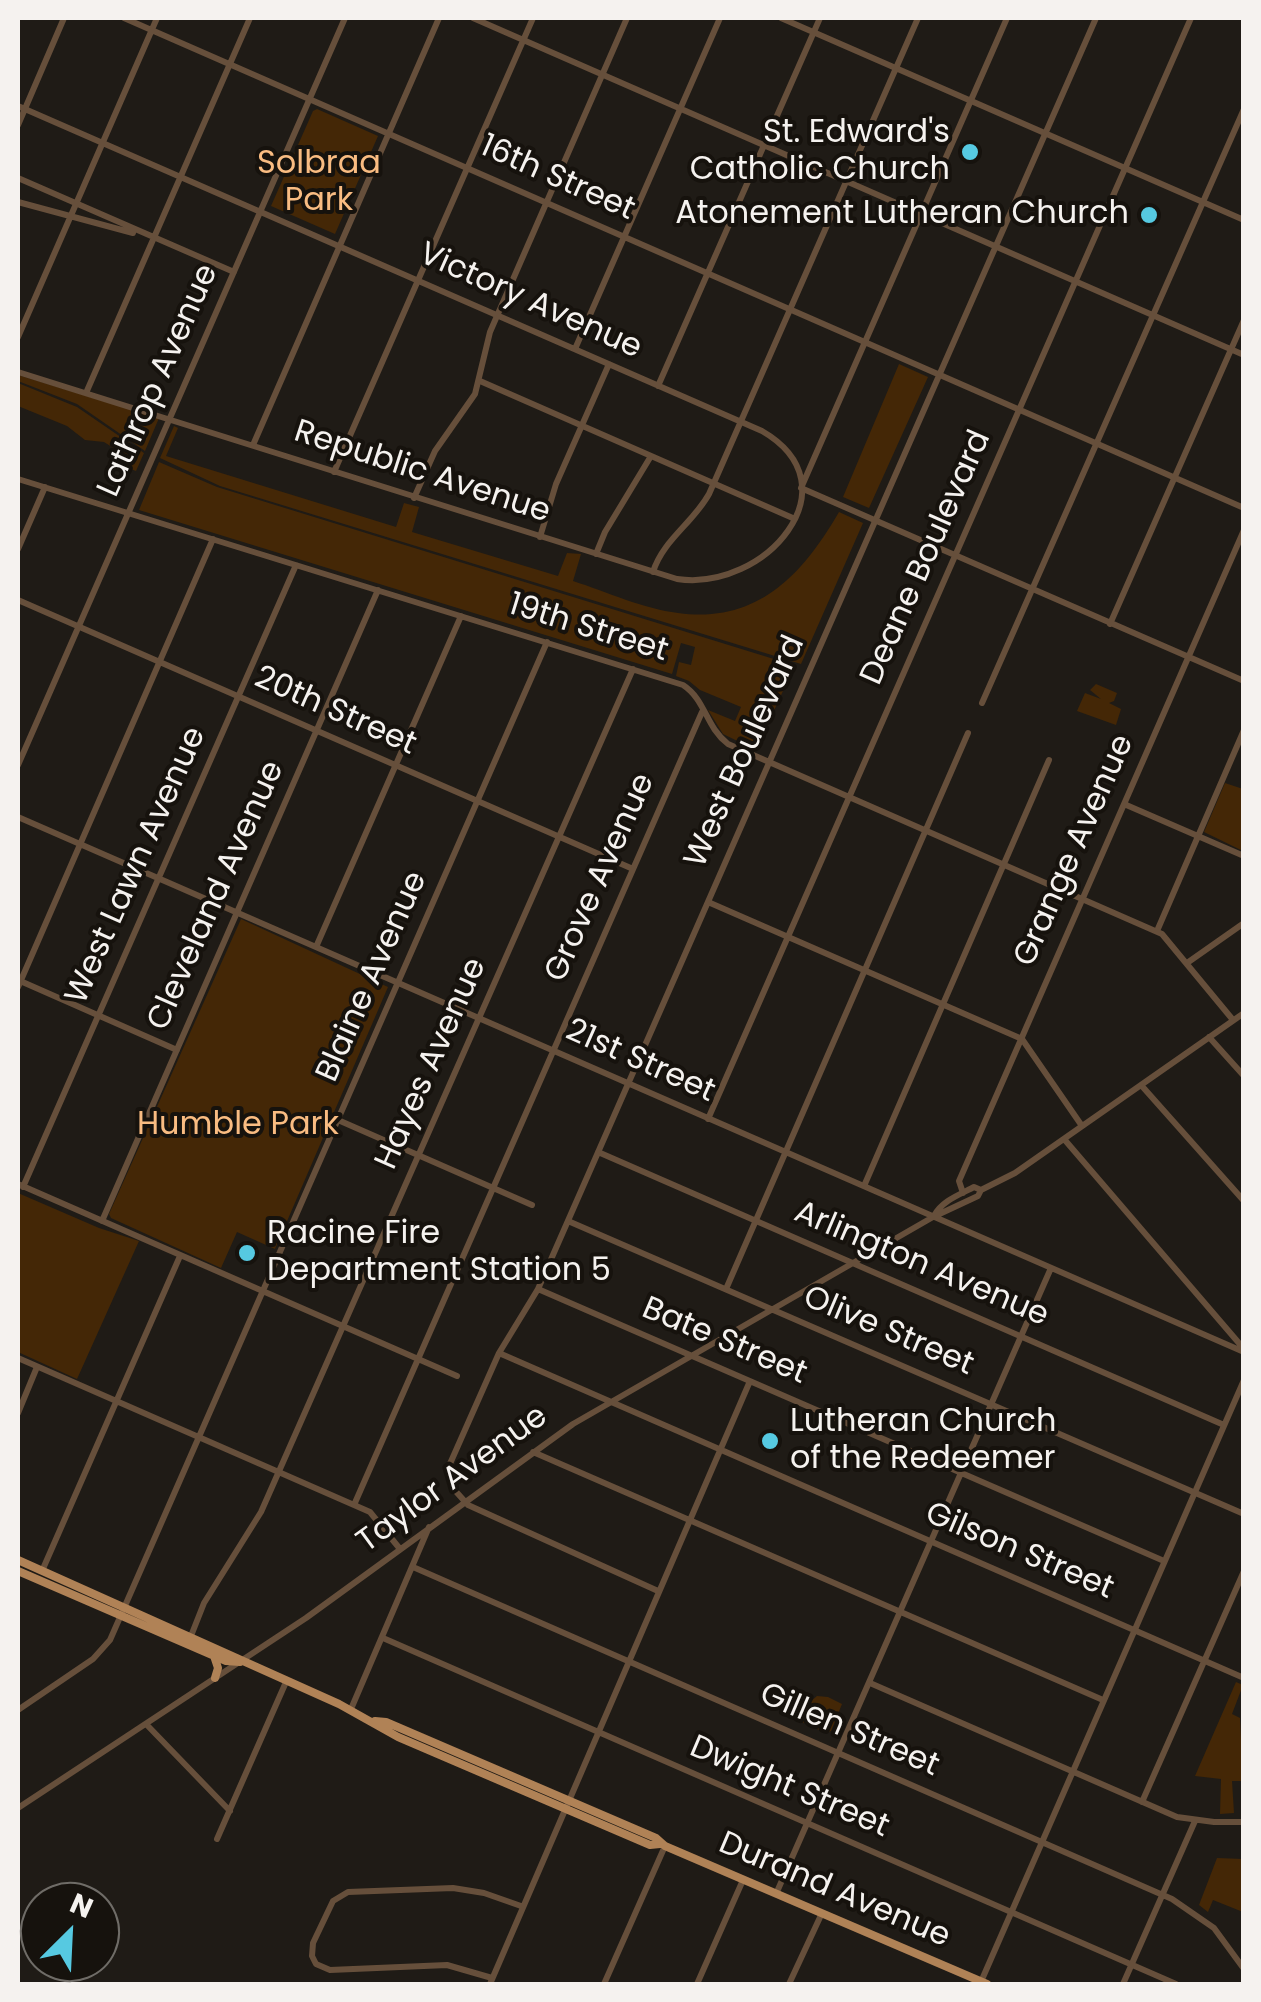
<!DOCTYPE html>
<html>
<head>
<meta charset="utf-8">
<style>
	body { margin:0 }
	#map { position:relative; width:1261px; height:2002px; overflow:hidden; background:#1f1b16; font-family:Poppins,sans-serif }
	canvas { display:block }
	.frame { position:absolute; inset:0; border:20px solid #f5f2ef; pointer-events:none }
	.north { position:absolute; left:20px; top:1882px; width:100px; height:100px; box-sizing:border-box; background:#16120d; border:2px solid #6f6c67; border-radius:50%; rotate:24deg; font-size:28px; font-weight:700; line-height:40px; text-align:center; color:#f5f2ef }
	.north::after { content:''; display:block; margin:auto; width:35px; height:45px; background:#56c9e1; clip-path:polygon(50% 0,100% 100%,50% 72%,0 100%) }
</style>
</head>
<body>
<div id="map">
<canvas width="1261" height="2002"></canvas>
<div class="frame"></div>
<div class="north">N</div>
</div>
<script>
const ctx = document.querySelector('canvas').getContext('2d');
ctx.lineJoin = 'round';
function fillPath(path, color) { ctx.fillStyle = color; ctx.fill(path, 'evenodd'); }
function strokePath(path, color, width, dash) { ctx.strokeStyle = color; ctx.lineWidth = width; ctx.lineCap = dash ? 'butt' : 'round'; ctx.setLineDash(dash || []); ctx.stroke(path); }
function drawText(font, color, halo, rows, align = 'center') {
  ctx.font = font + ' Poppins,sans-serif'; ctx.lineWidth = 8; ctx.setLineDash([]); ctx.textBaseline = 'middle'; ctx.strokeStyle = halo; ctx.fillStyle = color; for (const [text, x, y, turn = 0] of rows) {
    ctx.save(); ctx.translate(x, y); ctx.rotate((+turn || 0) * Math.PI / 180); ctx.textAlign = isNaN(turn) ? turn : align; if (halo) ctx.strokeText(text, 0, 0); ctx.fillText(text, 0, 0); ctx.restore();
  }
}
fillPath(new Path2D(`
	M317,109L378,136L335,234L271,206L313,111Z
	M899,364L928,377L869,508L843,497Z
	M18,375L159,418L145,451L77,404L18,381Z
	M18,383L77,407L144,453L136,471L128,468L131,459L104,442L85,440L67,426L18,406Z
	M174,426L178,428L166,456L396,527L404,503L419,507L412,532L558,576L567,553L581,554L573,581C607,592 644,609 678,613C758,624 803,574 839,512L863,523L801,664L220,486L160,458Z
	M159,462L217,487L790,664L793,669L756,750L723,734L708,710L735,721L741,707L700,690L689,681L676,676L679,662L691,665L695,647L681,643L672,674L139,510Z
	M1096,684L1117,693L1114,701L1109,703L1121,709L1116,725L1077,711L1085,693L1101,699L1090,690Z
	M1225,783L1243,789V851L1204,832Z
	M241,919L388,987L275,1249L237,1232L221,1268L111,1218L109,1214Z
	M18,1193L99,1228L139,1241L77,1379L18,1352Z
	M1236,1682L1243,1685L1232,1714L1240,1718L1243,1781H1232L1234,1813L1220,1814L1221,1779L1195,1776Z
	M817,1696L828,1697L842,1704L831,1731L826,1733L800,1721L804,1707Z
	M1217,1858L1243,1859V1912L1213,1900L1208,1912L1199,1905Z`), '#442706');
strokePath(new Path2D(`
	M124,18L1244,508
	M473,18L1244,355
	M781,18L1244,220
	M1007,18L801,488L1244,681
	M18,106L762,431C857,486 765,592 677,579L18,372
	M18,125L64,18
	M18,178L234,272
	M18,202L133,233
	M18,337L157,18
	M575,349L720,18
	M480,381L795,519
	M658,386L820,18
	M86,393L250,18
	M253,445L439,18
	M334,472L533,18
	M18,479L683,685C706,700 705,726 728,744L1162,934L1233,1020
	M414,498L435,451L475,394L490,332L627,18
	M540,537L556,484L609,364
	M18,549L45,487
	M596,554L605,532L651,456
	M653,572C663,540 693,523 709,494L918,18
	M18,600L633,869
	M1110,624L1244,320
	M982,703L1244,109
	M18,765L345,18
	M1124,804L1244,856
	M18,817L1244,1352
	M708,902L1022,1039L1082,1126
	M1157,931L1244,730
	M316,947L461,616
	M1187,963L1244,923
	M18,980L177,1050
	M18,987L213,539
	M1209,1037L1244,1076
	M1141,1085L1244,1201
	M708,1119L1191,18
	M338,1120L532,1205
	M1064,1139L1244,1349
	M598,1152L1224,1425
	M18,1184L457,1376
	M864,1186L1049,760
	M23,1187L296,565
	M963,1193L959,1181L1244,530
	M934,1216C941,1201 961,1194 974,1187L981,1190
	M102,1221L378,590
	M568,1221L1244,1514
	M538,1289L1164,1561
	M726,1289L968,733
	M499,1353L1244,1678
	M18,1358L370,1512L400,1549
	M18,1413L37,1367
	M533,1452L1103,1700
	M354,1505L702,712
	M413,1567L1172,1899L1214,1928L1244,1969
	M42,1571L180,1256
	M658,1591L468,1505L451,1486L449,1466L499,1353L538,1289L1096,18
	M191,1636L204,1603L261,1512L633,669
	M383,1638L1176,1984
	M870,1683L1177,1817L1214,1822H1244
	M351,1709L429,1527
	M18,1710L93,1659L110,1640L547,642
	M146,1724L230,1811
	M1142,1802L1244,1571
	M18,1808L306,1618L573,1424L933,1217L978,1196L981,1190L1015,1173L1244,1013
	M217,1839L286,1682
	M776,1894L1051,1268
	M492,1978L447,1965L330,1970L316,1964L312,1956L313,1943L333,1901L348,1892L453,1888L484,1893L521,1906
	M490,1984L750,1381
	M604,1984L665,1846
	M697,1984L743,1880
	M789,1984L822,1913
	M980,1984L1244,1380
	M1123,1984L1195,1821`), '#664f3b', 6);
strokePath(new Path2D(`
	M18,1560L339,1704L398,1737L650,1845L660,1844
	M18,1571L226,1661L240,1662
	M214,1656L218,1668L215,1678
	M375,1721L386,1722L656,1838L665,1846L987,1984`), '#b08256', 8);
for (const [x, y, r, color] of [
	[970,152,10,"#56c9e1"],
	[1149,215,10,"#56c9e1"],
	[247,1253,10,"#56c9e1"],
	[770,1441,10,"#56c9e1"]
]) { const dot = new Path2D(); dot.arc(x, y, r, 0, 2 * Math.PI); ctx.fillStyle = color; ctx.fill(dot); strokePath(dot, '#16120d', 4); }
drawText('32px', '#f5f2ef', '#16120d', [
	["St. Edward's",950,134],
	["Catholic Church",950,171],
	["Atonement Lutheran Church",1129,215],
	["Racine Fire",267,1235,"left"],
	["Department Station 5",267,1272,"left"],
	["Lutheran Church",790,1423,"left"],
	["of the Redeemer",790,1460,"left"]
], 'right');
drawText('32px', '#f9bc82', '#16120d', [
	["Solbraa",319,165],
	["Park",319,202],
	["Humble Park",238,1126]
]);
drawText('32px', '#f5f2ef', '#16120d', [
	["16th Street",557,179,24],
	["Victory Avenue",530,302,24],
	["Lathrop Avenue",159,381,-66],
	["Republic Avenue",422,473,18],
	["Deane Boulevard",927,558,-66],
	["19th Street",588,629,17],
	["20th Street",335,712,24],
	["West Boulevard",746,752,-66],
	["Grange Avenue",1075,851,-66],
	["West Lawn Avenue",137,866,-66],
	["Grove Avenue",601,878,-66],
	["Cleveland Avenue",217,896,-66],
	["Blaine Avenue",373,977,-66],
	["21st Street",640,1062,24],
	["Hayes Avenue",432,1064,-66],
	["Arlington Avenue",921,1265,23],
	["Olive Street",888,1332,23],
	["Bate Street",724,1342,23],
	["Taylor Avenue",453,1480,-36],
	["Gilson Street",1019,1552,23],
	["Gillen Street",849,1731,23],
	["Dwight Street",789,1788,23],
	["Durand Avenue",834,1891,23]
]);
</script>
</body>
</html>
